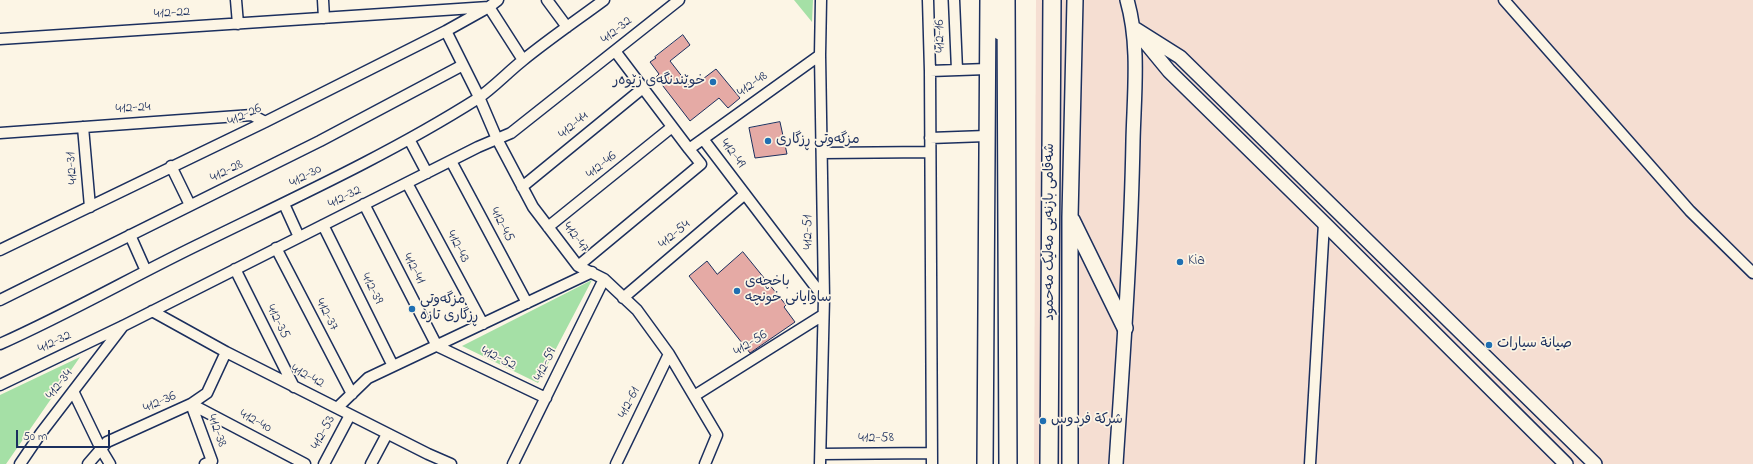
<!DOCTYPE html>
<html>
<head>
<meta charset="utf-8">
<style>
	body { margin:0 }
	#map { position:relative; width:1753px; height:464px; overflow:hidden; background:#fcf5e5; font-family:"Indie Flower",sans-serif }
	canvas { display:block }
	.scale { position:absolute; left:16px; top:430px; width:94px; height:18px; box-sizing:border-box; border:2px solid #1b2f5e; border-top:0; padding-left:5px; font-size:12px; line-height:14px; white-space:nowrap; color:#1b2f5e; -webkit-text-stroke:3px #fcf5e5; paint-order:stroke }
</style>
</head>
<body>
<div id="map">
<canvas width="1753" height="464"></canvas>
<div class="scale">50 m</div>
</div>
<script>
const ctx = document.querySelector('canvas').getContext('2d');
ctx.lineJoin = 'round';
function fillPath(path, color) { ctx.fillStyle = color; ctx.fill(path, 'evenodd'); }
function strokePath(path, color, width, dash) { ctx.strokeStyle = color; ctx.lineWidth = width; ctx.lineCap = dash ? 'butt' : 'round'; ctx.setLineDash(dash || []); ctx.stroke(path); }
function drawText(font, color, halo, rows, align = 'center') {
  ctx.font = font + ' "Indie Flower","Playpen Sans Arabic",sans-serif'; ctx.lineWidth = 3.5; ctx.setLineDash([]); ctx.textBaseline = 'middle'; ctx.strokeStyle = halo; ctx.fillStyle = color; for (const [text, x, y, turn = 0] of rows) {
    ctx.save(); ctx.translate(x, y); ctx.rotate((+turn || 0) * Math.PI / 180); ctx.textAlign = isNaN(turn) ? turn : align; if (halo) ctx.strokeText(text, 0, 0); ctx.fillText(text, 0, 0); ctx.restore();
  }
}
fillPath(new Path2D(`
	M1036,0H1753V464H1034Z`), '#f5ded2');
fillPath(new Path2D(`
	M794,0H813L812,22Z
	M592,280L538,383L462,346Z
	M80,357L6,464H0V395Z`), '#a5e0a6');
const building = new Path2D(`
	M683,35L690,45L670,61L691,88L716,69L740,98L728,108L719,98L690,121L656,77L659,74L650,62L656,58L655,57Z
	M780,122L787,154L755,158L749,128Z
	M743,252L786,305L784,307L795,322L750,353L689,276L707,261L717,274Z`);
fillPath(building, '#e5aaa5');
strokePath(building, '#1b2f5e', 1);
const minor = new Path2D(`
	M236,0L238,24
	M323,0L324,18
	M547,0L567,27
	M928,0L930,71L932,464
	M954,0L957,70
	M1504,0L1690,211L1753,273
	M446,31L479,97L497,139L533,207L578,266L604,279L637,310L669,354L717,435L705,464
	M0,39L489,7L523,60
	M615,51L689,149L703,139L824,298
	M930,71L987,69
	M83,127L90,207
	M0,133L252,115L265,122
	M930,138L986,136
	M409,139L427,173
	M703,139L820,55
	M822,153L930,152
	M451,161L527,303
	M171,166L190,205
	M407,183L483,324
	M522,187L643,88
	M284,204L299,237
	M364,204L437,346L546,398
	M323,225L393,366
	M548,227L672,127
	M130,235L146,271
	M276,248L352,394
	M0,250L265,122L446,31L489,7L498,0
	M578,266L701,164L689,149
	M235,269L294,387
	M623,298L745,194
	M0,300L320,141L463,65
	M152,311L226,352L428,454L451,464
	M0,344C70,313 135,275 204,242C296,197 390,154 477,99C493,88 507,73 522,61C549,39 577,20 604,0
	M0,385L125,325L478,147L511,133L679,0
	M73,391L101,449L110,464
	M694,396L823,315
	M191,404L305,464
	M191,404L212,461L205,464
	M337,408L368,378L592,272
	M821,454L932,453
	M20,464L41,433L123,326
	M88,464L107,442L191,404L207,393L226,352
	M324,464L350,415
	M371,464L387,434
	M513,464L604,279
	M616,464L669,354
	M820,464L824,298L820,55L821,0
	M1310,464L1324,223`);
const tertiary = new Path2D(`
	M1134,28L1180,57L1595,464
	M1141,37L1169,71L1324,223L1566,464
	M1116,464C1123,357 1131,249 1133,141C1134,95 1140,45 1127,0`);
const secondary = new Path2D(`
	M1072,220L1125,328
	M985,464L988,0
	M1070,464V217L1075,0`);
const trunk = new Path2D(`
	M992,0L1000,31
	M1006,0L1008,464
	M1049,464L1052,0`);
strokePath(minor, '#1b2f5e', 13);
strokePath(tertiary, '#1b2f5e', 16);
strokePath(secondary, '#1b2f5e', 18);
strokePath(trunk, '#1b2f5e', 20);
strokePath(minor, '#fcf5e5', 10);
strokePath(tertiary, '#fcf5e5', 13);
strokePath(secondary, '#fcf5e5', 15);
strokePath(trunk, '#fcf5e5', 17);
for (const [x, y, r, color] of [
	[713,82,4,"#1f6fb2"],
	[768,141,4,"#1f6fb2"],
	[1180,262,4,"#1f6fb2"],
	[737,291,4,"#1f6fb2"],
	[412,309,4,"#1f6fb2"],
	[1489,345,4,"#1f6fb2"],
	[1043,421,4,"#1f6fb2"]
]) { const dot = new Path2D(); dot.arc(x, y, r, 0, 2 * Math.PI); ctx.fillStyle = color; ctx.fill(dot); strokePath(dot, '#fcf5e5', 1.5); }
drawText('14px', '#1b2f5e', '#fcf5e5', [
	["412-22",172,14,-4],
	["412-32",617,31,-39],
	["412-16",941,36,-92],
	["412-48",753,85,-36],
	["412-24",133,109,-4],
	["412-26",245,116,-25],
	["412-44",574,126,-40],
	["412-49",732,154,53],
	["412-46",602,166,-39],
	["412-31",73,168,-95],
	["412-28",227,172,-26],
	["412-30",306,177,-28],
	["412-32",345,198,-27],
	["412-45",501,225,62],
	["412-51",809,232,-91],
	["شەقامی بازنەیی مەلیک مەحمود",1051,232,-90],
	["412-54",675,235,-40],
	["412-47",575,238,53],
	["412-43",457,247,62],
	["412-41",413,269,62],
	["412-39",371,289,63],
	["412-37",326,315,62],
	["412-35",277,322,63],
	["412-32",55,343,-26],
	["412-56",751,344,-32],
	["412-52",498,359,26],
	["412-59",546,365,-64],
	["412-42",307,377,27],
	["412-34",60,385,-52],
	["412-36",160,403,-24],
	["412-61",630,403,-64],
	["412-40",255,422,28],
	["412-38",216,431,70],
	["412-53",324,433,-62],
	["412-58",876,439,-1]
]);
drawText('14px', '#1b2f5e', '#fcf5e5', [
	["خوێندنگەی زێوەر",705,82,"right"],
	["مزگەوتی ڕزگاری",776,141],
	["Kia",1188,262],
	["باخچەی",745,283],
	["ساوایانی خونچە",745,299],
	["مزگەوتی",420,301],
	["ڕزگاری تازە",420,317],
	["صيانة سيارات",1497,345],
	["شركة فردوس",1051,421]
], 'left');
</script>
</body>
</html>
